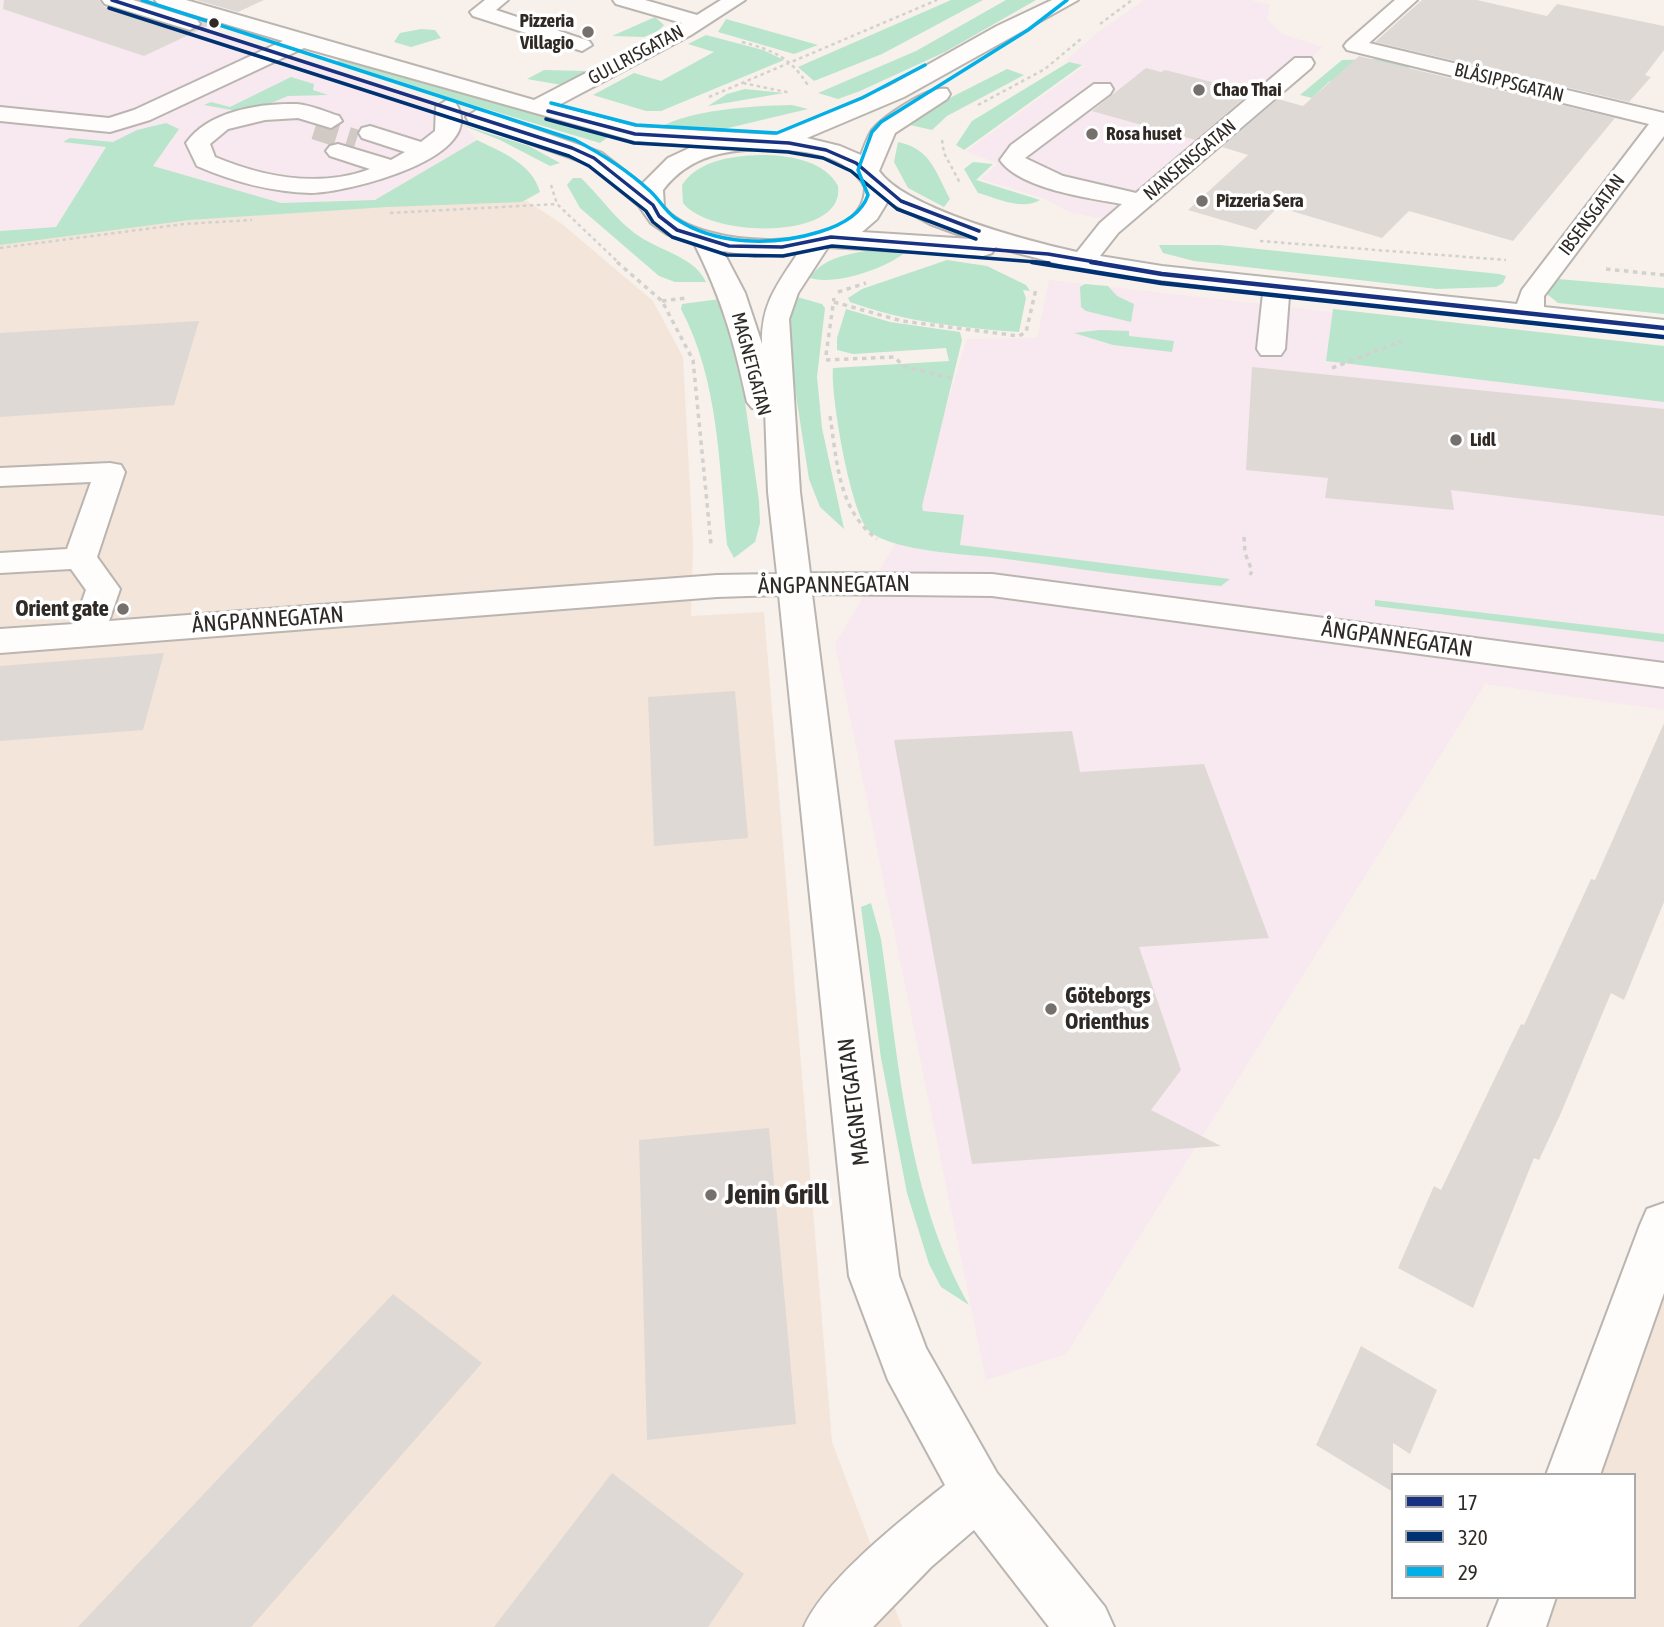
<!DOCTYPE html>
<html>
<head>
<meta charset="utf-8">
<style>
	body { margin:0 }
	#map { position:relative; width:1664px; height:1627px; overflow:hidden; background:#f8f1eb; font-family:"Asap Condensed",sans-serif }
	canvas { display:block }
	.legend { position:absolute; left:1391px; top:1473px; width:245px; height:126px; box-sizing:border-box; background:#fff; border:2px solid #acaaa8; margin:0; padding:9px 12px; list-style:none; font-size:21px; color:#2f2a26 }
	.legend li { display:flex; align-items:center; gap:14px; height:35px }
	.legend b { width:35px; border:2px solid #acaaa8 }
</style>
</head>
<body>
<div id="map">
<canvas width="1664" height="1627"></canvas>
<ul class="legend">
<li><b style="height:9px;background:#183181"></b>17</li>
<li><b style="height:9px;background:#003273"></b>320</li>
<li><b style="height:9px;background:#02afe7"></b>29</li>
</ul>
</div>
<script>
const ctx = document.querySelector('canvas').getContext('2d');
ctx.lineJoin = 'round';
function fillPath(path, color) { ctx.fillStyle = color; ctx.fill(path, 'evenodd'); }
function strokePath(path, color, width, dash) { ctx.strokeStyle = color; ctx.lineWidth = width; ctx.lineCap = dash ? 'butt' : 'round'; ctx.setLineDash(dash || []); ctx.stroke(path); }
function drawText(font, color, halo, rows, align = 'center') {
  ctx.font = font + ' "Asap Condensed",sans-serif'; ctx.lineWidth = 7; ctx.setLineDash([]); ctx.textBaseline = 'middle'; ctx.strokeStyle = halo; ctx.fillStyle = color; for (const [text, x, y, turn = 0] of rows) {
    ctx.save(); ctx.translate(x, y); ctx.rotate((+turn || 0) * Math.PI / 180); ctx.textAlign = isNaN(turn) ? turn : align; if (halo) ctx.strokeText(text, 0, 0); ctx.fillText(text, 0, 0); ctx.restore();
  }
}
fillPath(new Path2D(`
	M0,0H106L265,48L454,114L477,140L375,200L281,203L221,188L217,190L149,165L173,140L106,147L56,227L0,231Z
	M1144,0H1251L1270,5L1267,19L1284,35L1323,47L1123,223L1069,212L1045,199L980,179L998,164L966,151L1084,66L1066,60L1097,33Z
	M1049,280L1333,312L1326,361L1664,402V710L1485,684L1066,1354L986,1380L835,644L913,514L967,339L1037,338Z`), '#f7e9ef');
fillPath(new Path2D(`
	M527,201L562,224L653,301L683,357L693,545L691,616L764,612L832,1442L902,1627H0V244L147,223L392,206Z
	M1664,1296V1627H1545L1556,1597H1634V1475H1600Z`), '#f3e5d9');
fillPath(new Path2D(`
	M951,0H983L882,54L814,81L798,67Z
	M1006,0H1036L945,52L860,91L838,99L818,93L916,51Z
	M655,17L664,25L658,31L644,37L612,36Z
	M726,19L818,45L794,54L718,32Z
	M421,29L435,30L441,38L411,47L394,42L400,33Z
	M706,35L763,50L784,60L661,111H646L593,95L634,73L661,81L714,52L688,44Z
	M344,58L609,136L600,143L333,63Z
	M1379,59L1410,66L1397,81H1330L1312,98L1300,95L1342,60Z
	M1069,62L1082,65L964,150L956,145L972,121Z
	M1007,69L1024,75L947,116L932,130L910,125L926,110Z
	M544,70L584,71V73L562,85L527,79Z
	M291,77L314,84L313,90L328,95L288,96L256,109L237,111L204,105L211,102L230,107Z
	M745,89L784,93L708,106L727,94Z
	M792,105L808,109L724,129H657C690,109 753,106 792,105Z
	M166,123L179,129L153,166L281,203L375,200L477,140C501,152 532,163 540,192L522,202L387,207L190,220L0,245V231L56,227L106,147L63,142L70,138L113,142L137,130Z
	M459,124L529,146L560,163L550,166L500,140Z
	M898,142C931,149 935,171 950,199L944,207L908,188L894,162Z
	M766,155C791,156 825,161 838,186C846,241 710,238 683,203L682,185C699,159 737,155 766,155Z
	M973,162L993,164L976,180L1040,200C1022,211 997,198 978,193L964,169Z
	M573,178H581C603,199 621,228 649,242C669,253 696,260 706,282H675L659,276L580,208L567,185Z
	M1220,245L1499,274L1506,276L1503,283L1496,287L1437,289L1194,261L1163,253L1159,245Z
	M892,249L908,250C889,268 835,286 810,278C823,254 867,250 892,249Z
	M947,260L987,266L1026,285L1030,291L1023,290L1026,298L1019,332C963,328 904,322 850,302L848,298L862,289Z
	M1558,279L1664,288V314L1558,303L1547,294Z
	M1085,284L1108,286L1117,296L1134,304L1131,322L1086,311L1081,307L1080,287Z
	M797,297L822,304L825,308L817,377L822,428L844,529L820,507L809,479L788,344L789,323Z
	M720,299L739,359L759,501L760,523L755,542L734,558L727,545C719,465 719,381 681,309L682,304Z
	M846,309L890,322L960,332L962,340L922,506L923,511L964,515L960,545L1230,579L1221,586C1147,579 1073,568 999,558C966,554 897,552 870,532C851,517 830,393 833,368L949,361L946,348L853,354L837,350V338Z
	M1333,309L1664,346V402L1326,361Z
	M1100,330L1129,331V336L1174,341L1172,352L1113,345L1074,333Z
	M1375,600L1664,634V642L1375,606Z
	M871,903L881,939C899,1062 907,1196 969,1305L941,1287L929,1264L907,1193L881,1058L861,907Z`), '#b8e5cb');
fillPath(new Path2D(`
	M4,0H99L104,7L189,33L201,26L200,19L214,23L144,56L3,9Z
	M196,0H264L238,12Z
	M1422,0H1477L1547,16L1557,4L1664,26V50L1645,75L1651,77L1629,102L1375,42Z
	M1359,56L1615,118L1513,241L1409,211L1382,238L1278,207L1256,230L1188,210L1248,155L1222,147L1278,99L1303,106Z
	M1146,68L1161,72L1165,70L1251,92L1195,140L1092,111Z
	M199,321L174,405L0,417V333Z
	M1252,367L1664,409V516L1451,490L1454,510L1325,498L1328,478L1246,470Z
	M164,653L143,730L0,741V666Z
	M735,691L748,838L654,846L648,697Z
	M1664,723V902L1624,1000L1611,993L1561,1113L1539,1160L1534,1158L1473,1308L1398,1268L1434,1186L1441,1190L1521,1024L1524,1025L1591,879L1595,880Z
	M1072,731L1080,772L1204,764L1269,938L1139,947L1181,1070L1151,1110L1221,1146L972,1164L894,740Z
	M769,1128L796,1424L647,1440L639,1140Z
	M393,1294L482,1363L251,1627H78Z
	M1361,1346L1437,1390L1410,1454L1393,1443V1492L1316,1445Z
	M612,1473L744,1574L708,1627H494Z`), '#dfd9d5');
strokePath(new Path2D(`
	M315,128L356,141`), '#d0c9c4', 23, [23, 11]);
const minor = new Path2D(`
	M102,0H133L197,20L200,24L190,30L105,4Z
	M155,0H186L534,100L682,23L616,4L613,0H645L697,15L721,0H745L691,35L557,106L636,127L775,135L888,87L997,26L1052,0H1078L904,97L807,138L840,146L861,155C864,147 867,138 872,130C884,116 930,85 947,89L950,94L947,99L895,133L879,171C905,209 1031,242 1077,252L1100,223L1122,204C1089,198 1020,189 1000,160L1011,145L1094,84H1110L1113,89L1110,94L1025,158L1063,176L1136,193L1295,58H1311L1314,63L1311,68L1118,233L1100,256L1162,266L1517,304L1522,290L1649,124L1347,50L1344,46L1347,42L1395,0H1417L1369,43L1664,113V136L1544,296V307L1664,320V336L1289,296L1285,349L1281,355H1261L1257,349L1263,293L1082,270L995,247L992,253L983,256L828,247L798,293L789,319L800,492L810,573L992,574L1664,663V687L992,596L812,594L899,1276L926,1348L997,1473L1105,1607L1114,1627H1049L974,1530L931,1567L873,1627H804C824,1580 904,1518 945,1485L888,1380L849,1276L779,595L717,597L0,653V629L74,624L86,590L71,569L0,573V553L67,549L91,482L0,486V468L110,463L121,465L125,472L97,557L120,589L109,621L717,575L777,574L768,492L765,410L752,408L747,402C734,341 722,299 694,243L667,234L651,223L639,206L586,163L469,122L466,117L477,110L485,112L602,153L642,184L668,158L696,145L635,141L304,48L150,120L110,132L0,121V107L109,118L134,110L283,41L158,4ZM772,149C807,151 846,154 865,187C866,257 697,251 664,207L663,190C690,154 730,149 772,149ZM888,201L930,224L971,239L862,232L877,219ZM723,251L755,256L798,253C777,285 761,304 762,344L745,293Z
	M485,0H508L496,10L589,41L592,45L582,51L473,16L470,12Z
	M447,100L455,102C493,158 344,193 311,193C271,192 234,182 197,166L186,143C208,111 260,103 297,104C311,105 326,112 339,116L342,121L331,128L298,118L265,120L228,129L210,144L215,157C263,177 319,188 370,169L330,156L326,151L330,146L338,144L391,160L405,152L362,138L359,133L362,128L370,126L421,142L435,131L436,107Z
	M1664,1203V1293L1600,1475H1546L1640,1225L1647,1209Z
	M1500,1597H1556L1546,1627H1488Z`);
strokePath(minor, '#bab5b0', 4);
strokePath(new Path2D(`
	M1100,24L1132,0
	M742,42C772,50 790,57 807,84L805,87
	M743,83L791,93
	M709,97L937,0
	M978,105L1045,69L1082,38
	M942,140L944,153L960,183
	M551,185L557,204L619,263
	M390,213L557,204
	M1260,241L1506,260
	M0,248L184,224L252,220`), '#d2d1ce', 2.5, [3.5, 3.5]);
strokePath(new Path2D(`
	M617,262L662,301L693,360L711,544
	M1606,269L1664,275
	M838,292L866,283
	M662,301L686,298
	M834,302L902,321L1019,336L1026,332L1036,289
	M826,355L834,298
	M826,360L894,357L905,367L955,379
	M1332,368L1402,341
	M830,416C837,461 838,510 877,539
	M1244,537L1245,553L1252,571L1250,575`), '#d2d1ce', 3.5, [4.5, 4.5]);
fillPath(minor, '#fefdfc');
strokePath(new Path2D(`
	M112,0L572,148L594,158L653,205L659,216L677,230L729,246L782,247L831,237L1048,254L1101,263
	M548,111L635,134L789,143L826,150L856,163L901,201L979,231`), '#183181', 3.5);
strokePath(new Path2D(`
	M1091,262L1162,274L1664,328`), '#183181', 4.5);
strokePath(new Path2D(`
	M109,8L569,156L589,166L646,211L653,222L672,237L727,255L783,256L832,246L1049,263
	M546,119L634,143L788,152L823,158L851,171L897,209L976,239`), '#003273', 3.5);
strokePath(new Path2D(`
	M1032,262L1161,283L1663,337`), '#003273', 4.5);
strokePath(new Path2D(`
	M142,0L575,140C602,154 627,170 650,191C659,199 665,211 675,218C716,246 774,246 819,232C839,226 861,216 868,195L858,170L872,132L881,122L1028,30L1067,0
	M551,103L636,125L777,133L862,98L925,65`), '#02afe7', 3.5);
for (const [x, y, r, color] of [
	[214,23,6,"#2f2a26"],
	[588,32,7,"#75706b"],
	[1199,90,7,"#75706b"],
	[1092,134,7,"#75706b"],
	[1202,201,7,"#75706b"],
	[1456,440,7,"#75706b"],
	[123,609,7,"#75706b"],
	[1051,1009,7,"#75706b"],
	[711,1195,7,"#75706b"]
]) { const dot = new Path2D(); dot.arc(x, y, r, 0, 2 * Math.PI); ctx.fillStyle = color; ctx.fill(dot); strokePath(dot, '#fff', 2.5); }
drawText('bold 19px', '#2f2a26', '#fff', [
	["Pizzeria",574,21,"right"],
	["Villagio",574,43,"right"],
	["Chao Thai",1213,90],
	["Rosa huset",1106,134],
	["Pizzeria Sera",1216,201],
	["Lidl",1470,440]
], 'left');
drawText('19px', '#2f2a26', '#fff', [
	["GULLRISGATAN",636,55,-28],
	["BLÅSIPPSGATAN",1509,83,14],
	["NANSENSGATAN",1190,160,-40],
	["IBSENSGATAN",1592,215,-53],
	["MAGNETGATAN",751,364,75]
]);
drawText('23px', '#2f2a26', '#fff', [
	["ÅNGPANNEGATAN",834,585,-1],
	["ÅNGPANNEGATAN",268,620,-4],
	["ÅNGPANNEGATAN",1397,639,8],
	["MAGNETGATAN",854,1102,-97]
]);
drawText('bold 23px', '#2f2a26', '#fff', [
	["Orient gate",109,609],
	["Göteborgs",1065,996,"left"],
	["Orienthus",1065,1022,"left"]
], 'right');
drawText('bold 28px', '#2f2a26', '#fff', [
	["Jenin Grill",725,1195]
], 'left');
</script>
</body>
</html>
